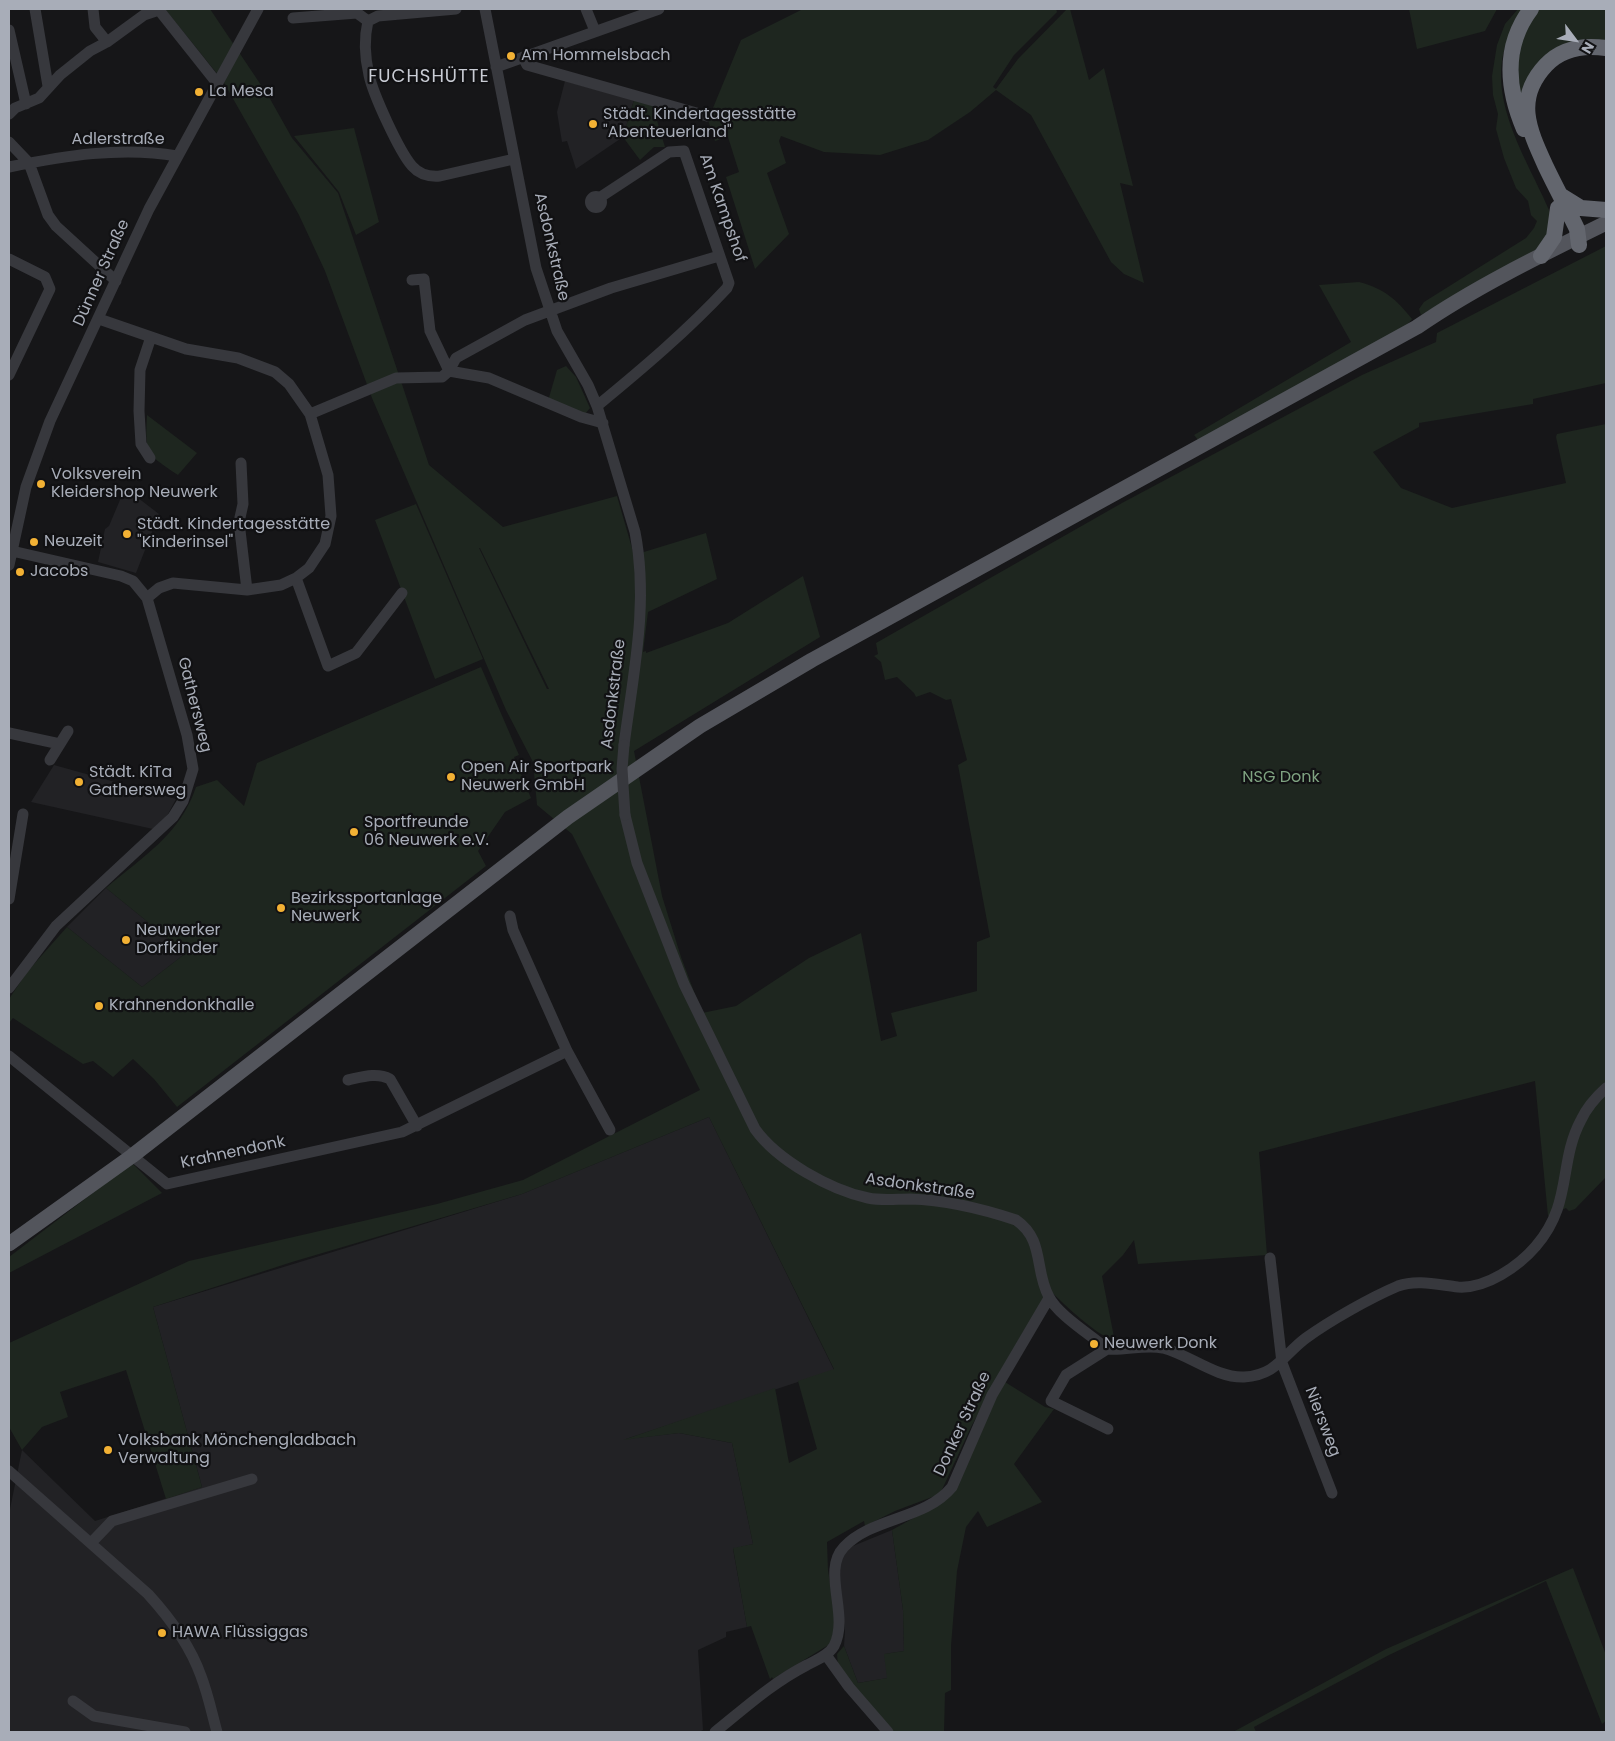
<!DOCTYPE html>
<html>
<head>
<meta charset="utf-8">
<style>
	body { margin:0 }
	#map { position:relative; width:1615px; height:1741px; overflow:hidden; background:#161618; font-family:Poppins,sans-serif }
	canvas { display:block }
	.frame { position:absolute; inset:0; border:10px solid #a8adb8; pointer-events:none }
	.north { position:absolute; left:1550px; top:15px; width:50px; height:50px; -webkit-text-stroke:4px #111113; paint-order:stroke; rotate:121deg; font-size:14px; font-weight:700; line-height:20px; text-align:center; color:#a8adb8 }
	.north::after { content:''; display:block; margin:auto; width:18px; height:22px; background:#a8adb8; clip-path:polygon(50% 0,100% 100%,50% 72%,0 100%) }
</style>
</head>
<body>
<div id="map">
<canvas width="1615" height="1741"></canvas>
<div class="frame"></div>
<div class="north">N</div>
</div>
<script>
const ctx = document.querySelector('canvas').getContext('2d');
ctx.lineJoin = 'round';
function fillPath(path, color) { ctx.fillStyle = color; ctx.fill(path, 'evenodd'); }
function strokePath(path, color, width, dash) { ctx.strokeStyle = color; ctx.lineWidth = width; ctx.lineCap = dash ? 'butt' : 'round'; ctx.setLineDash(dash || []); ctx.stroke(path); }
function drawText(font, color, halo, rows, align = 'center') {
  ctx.font = font + ' Poppins,sans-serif'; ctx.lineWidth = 4.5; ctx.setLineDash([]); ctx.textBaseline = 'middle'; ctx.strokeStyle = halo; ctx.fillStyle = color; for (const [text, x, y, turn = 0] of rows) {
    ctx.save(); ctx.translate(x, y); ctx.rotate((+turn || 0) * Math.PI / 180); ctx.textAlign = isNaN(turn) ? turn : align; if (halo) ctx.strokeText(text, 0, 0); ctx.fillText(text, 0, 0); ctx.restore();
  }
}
fillPath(new Path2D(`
	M565,81L634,100L623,137L576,169L567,141L562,142L557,112Z
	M125,488L159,514L136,573L98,562L105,529L109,526Z
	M54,765L176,799L168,814L153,829L31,802Z
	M106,888L186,953L142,987L67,927Z
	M709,1117L834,1370L626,1439L679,1433L732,1443L753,1544L733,1549L747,1627L726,1632V1637L698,1650L703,1730L699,1732H9V1514L22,1450L95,1521L202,1487L153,1307L522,1194Z
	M892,1530L903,1610L904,1651L885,1654L888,1678L858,1683L844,1646L845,1631L838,1566L845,1553L853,1546Z`), '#222225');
fillPath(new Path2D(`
	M165,9H210L269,97L292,138L338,193L429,465L503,527L617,496L634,555L706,533L717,579L648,612L643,652L646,651V653L728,623L803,576L820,637L634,751L662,896L681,957L702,1013L736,1006L809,958L861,933L881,1041L897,1036L891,1013L977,991V942L990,937L958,765L967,760L951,699L946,700L930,692L916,697L914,693L897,677L885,680L881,662L874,656L878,654L876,643L1122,503L1362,375L1436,342L1437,333L1606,246V383L1533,399V404L1419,423V427L1373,452L1401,488L1452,508L1566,483L1556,437L1557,434L1606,424V1177L1575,1209L1569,1211L1566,1208L1548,1216L1535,1081L1259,1152L1267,1255L1138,1264L1134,1240L1123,1255L1102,1276L1115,1342C1090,1330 1070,1309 1050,1291L1022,1334L971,1427L940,1494L895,1511L865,1526L864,1521L827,1542L828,1570L836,1624L830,1644L773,1679L772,1677L770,1679L751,1626L747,1627L733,1548L753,1544L732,1443L679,1433L623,1440L775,1388L789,1463L817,1449L798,1381L834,1369L709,1117L522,1194L292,1262L153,1307L202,1487L166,1499L126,1370L60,1392L68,1417L42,1427L22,1450L9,1427V1343L189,1261L437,1204L523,1180L700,1090L572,834L537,805L533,762L506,710L372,398L325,271L299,215L223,81ZM479,548H480L549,689H547Z
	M803,9H1056L1057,12L1014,55L993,87L996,89L1018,59L1067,9H1070L1089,80L1104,68L1133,186L1120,183L1144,283L1124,274L1111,262L1031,115L996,90L970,112L928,140L880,155L824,152L781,136L779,141L786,163L767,173L789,234L755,269L726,177L739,172L728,137L715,141L708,120L741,40Z
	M1409,9H1497L1485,31L1417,49Z
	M1518,9H1524C1519,17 1513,26 1509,36C1483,96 1527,158 1550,212L1551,228L1536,250L1421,315L1419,309L1424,302L1526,238L1534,228L1537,221L1531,215L1528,201L1516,188L1504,158L1496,129L1498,114L1493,95L1492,76L1497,45L1505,24Z
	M1538,9H1606V45H1577L1516,102L1519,39Z
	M634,100L652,104L665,147H654L640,160L623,137Z
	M354,128L379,222L356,235L339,192L294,136Z
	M1359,282C1385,289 1396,299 1412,319L1407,325L1198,440L1194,435L1351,342L1319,285Z
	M566,366L576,377L590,408L585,414L548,401L557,370Z
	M147,415L197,453L178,475C146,453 145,455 147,415Z
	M416,504L483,659L435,679L375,520Z
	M481,667L519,755L514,757L531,798L505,812L478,851L486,866L177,1107L154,1079L133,1059L113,1077L93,1061L83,1064L13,1018L9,1023V999L27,972L67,927L142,987L186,953L106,888C142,857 180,835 196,787L217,780L244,806L257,763Z
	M132,1163L162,1193L9,1273V1257Z
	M1005,1382L1045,1407L1054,1409L1014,1464L1042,1502L987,1527L978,1511L966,1527L957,1571L951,1646V1690L945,1693L944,1732H890L838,1666L837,1654L844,1646L858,1683L887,1678L884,1654L904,1651L903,1610L892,1530L946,1500L994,1399Z
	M1573,1568L1606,1655V1721L1602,1724L1546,1581L1389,1655L1254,1727L1256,1732H1233L1386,1649Z`), '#1e261f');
strokePath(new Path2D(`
	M35,9L48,86
	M93,9L95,27L107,42
	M456,9L378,16L368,21C364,38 365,58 369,75C373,94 399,151 412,166C419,174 429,177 440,176L514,159
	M485,9L536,268L557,331L588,385L597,406L635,532C649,603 633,675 624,745
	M586,9L595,31
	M293,18L357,13L368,21
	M9,30L26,104
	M523,57L527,65L707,116
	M496,67L659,9
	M9,114L15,108L39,98L60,75L90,51L107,42L144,15L159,10L217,83
	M9,142L29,163L48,215L56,226L116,281
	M9,167C64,156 121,146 177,156
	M590.5 202a5.5 5.5 0 1 1 11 0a5.5 5.5 0 1 1-11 0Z
	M9,259L45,277L50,289L9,375
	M412,280L424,279L430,331L449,371L489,378L581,417L603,423
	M99,319L186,349L238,358L275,372L289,384L310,414L328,475L331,516L325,544L309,568L296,578L281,585L247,590L173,583L159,588L147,598
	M597,406C642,369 687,331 727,288L729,283L684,151L669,152L599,198
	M310,414L396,378L442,377L449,371L456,358L525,320L611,288L719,256
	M150,458L141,444L139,411L140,370L151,337
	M241,463L243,504L239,522L247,590
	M9,565L26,487L50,421L149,209L258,9
	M296,578L328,666L356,653L402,593
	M9,733L60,744
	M50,760L68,731
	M625,815L637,863L684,984L755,1129C777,1160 830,1190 868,1198C882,1201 896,1199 910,1199C944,1200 983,1209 1016,1220C1045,1240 1034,1270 1049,1297C1058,1315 1091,1335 1107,1349C1125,1351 1144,1344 1163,1348C1190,1355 1216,1378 1244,1377C1277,1375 1283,1355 1306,1338C1331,1320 1370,1298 1398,1286C1417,1279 1439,1285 1458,1287C1486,1289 1519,1266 1536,1246C1573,1203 1558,1163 1581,1120C1587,1107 1596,1097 1606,1088
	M9,899L23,814
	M510,916L513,930L567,1051L610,1130
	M9,988L56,926L173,817L183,801L193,769L187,735L147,598L133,581L121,576L12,551
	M9,1056L167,1184L402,1132L567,1051
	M348,1080C362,1077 377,1072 390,1079L417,1126
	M1270,1258L1282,1363L1332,1493
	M1107,1349L1066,1375L1051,1401L1108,1429
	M9,1471L148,1594C169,1617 190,1645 201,1676C208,1694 212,1714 217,1732
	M91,1543L112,1521L252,1479
	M826,1655L849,1687L888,1732
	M73,1701L94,1716L185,1732
	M715,1732C745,1708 772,1683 807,1665C816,1660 828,1656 834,1646C850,1615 821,1571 844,1547C872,1517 925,1520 952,1487L992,1395L1049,1298`), '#37383d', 11);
strokePath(new Path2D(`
	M9,1244L132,1156L568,817L700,726L812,660L1417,327C1475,287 1543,254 1606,223`), '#53555c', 15);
strokePath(new Path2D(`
	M1524,129C1507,89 1503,46 1531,9
	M1560,195L1581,208L1606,210
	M1579,245L1577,229C1567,208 1556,188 1546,167C1529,130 1514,99 1546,65C1562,48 1585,45 1606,48
	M1541,256L1554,237L1558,208`), '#63666e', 16);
strokePath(new Path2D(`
	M624,745L622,769L625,815`), '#37383d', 11);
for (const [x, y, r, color] of [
	[511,56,5,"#f2b134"],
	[199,92,5,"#f2b134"],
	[593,124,5,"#f2b134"],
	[41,484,5,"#f2b134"],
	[127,534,5,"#f2b134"],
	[34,542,5,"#f2b134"],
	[20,572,5,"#f2b134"],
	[451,777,5,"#f2b134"],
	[79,782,5,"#f2b134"],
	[354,832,5,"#f2b134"],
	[281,908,5,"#f2b134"],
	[126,940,5,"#f2b134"],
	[99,1006,5,"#f2b134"],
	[1094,1344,5,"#f2b134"],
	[108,1450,5,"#f2b134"],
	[162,1633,5,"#f2b134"]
]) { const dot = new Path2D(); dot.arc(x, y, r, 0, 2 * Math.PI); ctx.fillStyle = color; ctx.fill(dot); strokePath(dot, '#111113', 2); }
drawText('16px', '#a8adb8', '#111113', [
	["Am Hommelsbach",521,56],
	["La Mesa",209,92],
	["Städt. Kindertagesstätte",603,115],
	["\"Abenteuerland\"",603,133],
	["Volksverein",51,475],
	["Kleidershop Neuwerk",51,493],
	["Städt. Kindertagesstätte",137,525],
	["\"Kinderinsel\"",137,543],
	["Neuzeit",44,542],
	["Jacobs",30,572],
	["Open Air Sportpark",461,768],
	["Neuwerk GmbH",461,786],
	["Städt. KiTa",89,773],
	["Gathersweg",89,791],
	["Sportfreunde",364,823],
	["06 Neuwerk e.V.",364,841],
	["Bezirkssportanlage",291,899],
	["Neuwerk",291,917],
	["Neuwerker",136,931],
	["Dorfkinder",136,949],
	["Krahnendonkhalle",109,1006],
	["Neuwerk Donk",1104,1344],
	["Volksbank Mönchengladbach",118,1441],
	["Verwaltung",118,1459],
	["HAWA Flüssiggas",172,1633]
], 'left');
drawText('16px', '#a8adb8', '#111113', [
	["Adlerstraße",118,140],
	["Am Kampshof",722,208,71],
	["Asdonkstraße",551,247,77],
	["Dünner Straße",102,273,-66],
	["Asdonkstraße",614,694,-83],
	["Gathersweg",194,705,76],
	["Krahnendonk",233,1153,-12],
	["Asdonkstraße",920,1187,8],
	["Niersweg",1322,1422,69],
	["Donker Straße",963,1424,-65]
]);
drawText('16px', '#7fa381', '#111113', [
	["NSG Donk",1281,778]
]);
ctx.letterSpacing = '1px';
drawText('18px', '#c9ccd4', '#111113', [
	["FUCHSHÜTTE",429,77]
]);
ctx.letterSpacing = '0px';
</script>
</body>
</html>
